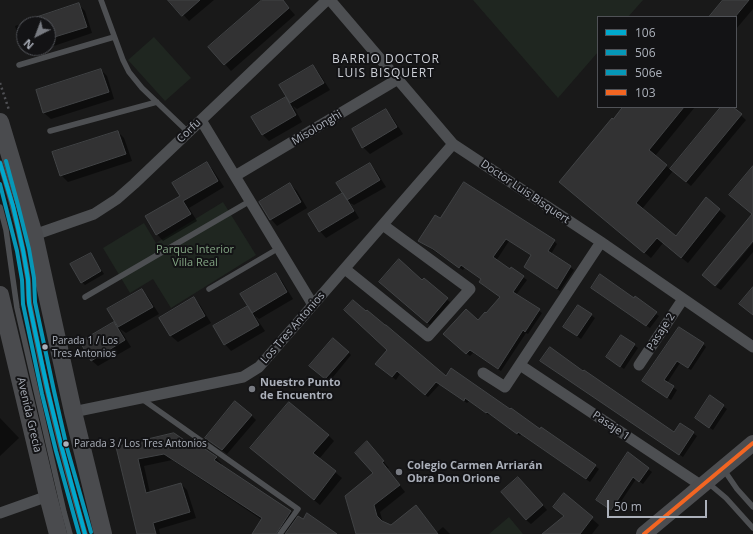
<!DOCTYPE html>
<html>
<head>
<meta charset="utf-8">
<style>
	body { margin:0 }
	#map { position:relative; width:753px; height:534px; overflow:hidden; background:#191919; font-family:"Open Sans",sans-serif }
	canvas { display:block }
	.legend { position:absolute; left:597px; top:16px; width:140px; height:92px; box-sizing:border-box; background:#131315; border:1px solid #505257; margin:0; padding:5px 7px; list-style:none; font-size:12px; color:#abb0ba }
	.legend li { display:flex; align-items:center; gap:8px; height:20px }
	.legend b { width:20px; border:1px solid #505257 }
	.north { position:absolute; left:16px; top:16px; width:40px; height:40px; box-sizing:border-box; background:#131315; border:1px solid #505257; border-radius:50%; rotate:222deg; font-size:11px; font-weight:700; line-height:16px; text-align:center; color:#abb0ba }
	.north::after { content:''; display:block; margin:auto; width:14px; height:18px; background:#787b82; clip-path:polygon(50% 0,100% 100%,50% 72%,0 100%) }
	.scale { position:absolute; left:607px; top:500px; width:100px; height:18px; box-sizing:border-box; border:2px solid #abb0ba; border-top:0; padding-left:5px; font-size:12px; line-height:14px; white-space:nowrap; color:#abb0ba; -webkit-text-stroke:3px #131315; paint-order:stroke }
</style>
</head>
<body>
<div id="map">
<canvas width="753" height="534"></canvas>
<ul class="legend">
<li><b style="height:5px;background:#00a9ce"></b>106</li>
<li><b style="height:5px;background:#0697b7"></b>506</li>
<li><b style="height:5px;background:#0697b7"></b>506e</li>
<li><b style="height:5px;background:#f26522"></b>103</li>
</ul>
<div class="north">N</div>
<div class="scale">50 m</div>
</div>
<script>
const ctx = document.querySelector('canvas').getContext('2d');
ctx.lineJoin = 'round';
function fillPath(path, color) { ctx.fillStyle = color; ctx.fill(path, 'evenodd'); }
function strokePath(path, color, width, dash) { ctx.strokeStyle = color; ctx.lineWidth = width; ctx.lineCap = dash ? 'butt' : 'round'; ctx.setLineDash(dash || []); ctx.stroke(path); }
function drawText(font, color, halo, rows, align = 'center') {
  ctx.font = font + ' "Open Sans",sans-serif'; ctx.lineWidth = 4; ctx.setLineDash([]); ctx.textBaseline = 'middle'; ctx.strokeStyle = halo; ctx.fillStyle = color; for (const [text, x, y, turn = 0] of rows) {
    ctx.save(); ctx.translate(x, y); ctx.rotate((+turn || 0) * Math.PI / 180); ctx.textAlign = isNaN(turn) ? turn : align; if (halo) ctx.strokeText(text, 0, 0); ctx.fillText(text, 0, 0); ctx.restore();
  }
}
fillPath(new Path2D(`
	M473,0H643L628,17H598V52L558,98Z
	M154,37L191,78L165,101L128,60Z
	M223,202L256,255L171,308L153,279L130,293L103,248L144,223L156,243Z
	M509,517L523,534H489Z`), '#1f2620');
fillPath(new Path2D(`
	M170,0H214L189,21Z
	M263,0H282L295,15L231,71L210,47Z
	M725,0H753V9L736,29V17H711Z
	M78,4L85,11L92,33L48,48V24H24V48H47L29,54L22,48L15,26Z
	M313,66L319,73L330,90L297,109L293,106L302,122L269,141L263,135L285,98L289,101Z
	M101,70L107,76L114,99L51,119L44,113L37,91Z
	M624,107H695L655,156L671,170L722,107H732L746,120L691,186L673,171L642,209L676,237L706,199L726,216L688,263L663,243L651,258L560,182Z
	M386,110L392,117L403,134L370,154L363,147Z
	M118,132L124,138L132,161L68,182L61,175Z
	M207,163L213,170L224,187L189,208L197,221L163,241L157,234L181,196Z
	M370,164L376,171L386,187L354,205L350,203L359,218L326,238L320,231L343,194Z
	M290,184L297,191L307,208L277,226L271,219Z
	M464,184L554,241L557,244L551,254L574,270L560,291L528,270L525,267L532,256L509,241L496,261L510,270L511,268L527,280L516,295L542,313L528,334L526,333L501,371L473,353L470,356L448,337L478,321L486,314L501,297L482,279L465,267L463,270L419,241L441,220Z
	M753,243V252L721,290L716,287Z
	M91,254L104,274L85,285L82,282Z
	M276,274L282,281L293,299L259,319L255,316L265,331L231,351L225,344L248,307Z
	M422,281L450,302L430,325L383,285Z
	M142,290L148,297L159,314L126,333L120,329L131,347L98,366L91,360L114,323L119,327L109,310Z
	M595,291L634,299L659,316L650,328Z
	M194,298L200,305L211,323L178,342L171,336L161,318Z
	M578,306L595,318L581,339L564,327Z
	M621,336L638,348L624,369L607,357Z
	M703,344L706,347L691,370L680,363L667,383L677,390L671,400L644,381Z
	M348,352L351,355L329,382L314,369Z
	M541,361L583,372L674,433L680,424L697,436L683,457Z
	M380,367L446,377L540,430L541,429L599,469L590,482L521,434L520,436L490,414L489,415L469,401L467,403L440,384L428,397L400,374L396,380Z
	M710,397L727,409L713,430L696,418Z
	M251,415L256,420L227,454L206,438Z
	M0,418L19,438L0,456Z
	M328,435L334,441L319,459L342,478L320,505L258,454Z
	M117,448L197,449L216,458L222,464L221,465L291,512L297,519L336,534H253L262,520L172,460L144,466L150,493L181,484L187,490L196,518L159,529L160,534H138Z
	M373,449L389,468L387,469L405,492L380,512L383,523L391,526L416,506L437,532L443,527L450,534H357L375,473Z
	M628,454L652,472L643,484L636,479L614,512L597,500Z
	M523,483L547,510L531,524L526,520Z
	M564,495L599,525L592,534H543L565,517Z`), '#0007');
const building = new Path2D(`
	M168,0H200L182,16Z
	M262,0H283L289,8L224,65L208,47Z
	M723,0H749L735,17H709Z
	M79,3L87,27L48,39V24H23V22Z
	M313,65L324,83L290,103L279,85Z
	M101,69L109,92L43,113L36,90Z
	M286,97L296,115L262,135L251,117Z
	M623,107H684L649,150L667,165L636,203L676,236L706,197L720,209L681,258L657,238L644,253L559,182L612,118L613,119Z
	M721,107H733L742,114L686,182L670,169Z
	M386,109L397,127L362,148L352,129Z
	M118,131L126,154L60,176L52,152Z
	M207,162L218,181L183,201L191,214L156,235L145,216L180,196L172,183Z
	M370,163L380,180L347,200L336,183Z
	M753,166V241L715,286L702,275L752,214L729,195Z
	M464,182L555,240L548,251L571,266L557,289L524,267L531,255L506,239L493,257L510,269L511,267L524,276L513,292L540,309L525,332L523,330L498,369L470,350L466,354L443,334L466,309L478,320L485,312L486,313L500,297L479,282L481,279L461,265L459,268L433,249L418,241L435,215L440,218Z
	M290,183L301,202L270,220L259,202Z
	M343,193L354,211L319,232L308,214Z
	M91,253L101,271L81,283L70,264Z
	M399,259L422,280L424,278L448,298L427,323L379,282Z
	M276,273L287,292L252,313L240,294Z
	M600,274L634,298L635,296L657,312L646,326L591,288Z
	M753,287V315L739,304Z
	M142,289L153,307L118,327L107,309Z
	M194,297L205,316L170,336L159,318Z
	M353,300L366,311L367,310L385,325H386L446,376L451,368L510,409L511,408L540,429L541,427L596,465L586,479L518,432L517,434L487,412L486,413L465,398L464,401L436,382L425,395L397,371L392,377L375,364L387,350L344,310Z
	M578,305L592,314L577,336L563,327Z
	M248,306L259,325L224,345L213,326Z
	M114,322L125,340L91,361L80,342Z
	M679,327L704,343L688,368L677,361L664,380L674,386L667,398L642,381Z
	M621,335L635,344L620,367L606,357Z
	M333,338L349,352L325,379L309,366Z
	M550,347L583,371L584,370L674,432L680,423L694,432L679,455L540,361Z
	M710,395L724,405L709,428L695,418Z
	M235,401L252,415L222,450L205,438Z
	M289,402L329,435L313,453L336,471L314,500L250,448Z
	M174,433L196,448L199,445L217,457L214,460L291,511L276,534H252L262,518L164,454L138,459L146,493L181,483L190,512L153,523L156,534H137L116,447Z
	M367,441L384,461L382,462L400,485L374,505L377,516L382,521L391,525L416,505L438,534H356L345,496L373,473L355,453Z
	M628,452L649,468L639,482L633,477L611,510L596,500Z
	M518,477L543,505L526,520L501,492Z
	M564,493L593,517L580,534H542L564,516L553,507Z
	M307,513L337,534H285L298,516L303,519Z`);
fillPath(building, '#323233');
strokePath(building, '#414345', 1);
strokePath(new Path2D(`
	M0,83L9,110`), '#4f5054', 2.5, [2, 3]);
strokePath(new Path2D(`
	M101,0L123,60L129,72L142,88L188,132
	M19,65L114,37
	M50,131L157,102
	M0,163C12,201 22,240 28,279C29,288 28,297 30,306C44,383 63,459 85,534
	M0,207L6,230L17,308L64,512L70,534
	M209,289L279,248
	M85,297L250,201
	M142,399L298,509L280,534
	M724,470L737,489L753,507
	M707,482L726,498L753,528`), '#4d4f52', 5.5);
strokePath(new Path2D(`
	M330,0L453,144L601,242L753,347
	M201,120L313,305
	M235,176L398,79
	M34,235L94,214L117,199L134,184L327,0
	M345,269L428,336L470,289L383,225
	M520,365L702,486
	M639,365L683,299
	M483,373L505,387L601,242
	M73,412L243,377L259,367L453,144
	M0,513L48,496`), '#4d4f52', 11);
strokePath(new Path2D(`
	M644,534L753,443`), '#4c4d50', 16);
strokePath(new Path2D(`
	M0,122L34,235L73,412L103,534
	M0,295L48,496L58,534`), '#4a4b4e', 18);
strokePath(new Path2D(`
	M0,163L13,206L23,250L28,279L29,303L48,392L62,449L85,534`), '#00a9ce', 4);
strokePath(new Path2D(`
	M0,184L17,251L22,280L23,304L42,394L56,451L79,534`), '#0697b7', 4);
strokePath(new Path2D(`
	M6,161L18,205L29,249L34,278L35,302L54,391L67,448L91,532`), '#0697b7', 4);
strokePath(new Path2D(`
	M644,534L753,443`), '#f26522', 4);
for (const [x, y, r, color] of [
	[45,347,3.5,"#abb0ba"],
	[252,389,4,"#787b82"],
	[66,444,3.5,"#abb0ba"],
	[399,472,4,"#787b82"]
]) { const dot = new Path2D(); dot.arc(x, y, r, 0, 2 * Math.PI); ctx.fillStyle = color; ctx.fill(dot); strokePath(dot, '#131315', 1.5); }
drawText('10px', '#abb0ba', '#131315', [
	["Parada 1 / Los",52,341],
	["Tres Antonios",52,354],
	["Parada 3 / Los Tres Antonios",74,444]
], 'left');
drawText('11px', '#abb0ba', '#131315', [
	["Misolonghi",317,128,-31],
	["Corfu",189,131,-44],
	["Doctor Luis Bisquert",525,192,34],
	["Los Tres Antonios",293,328,-49],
	["Pasaje 2",661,332,-57],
	["Avenida Grecia",29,415,77],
	["Pasaje 1",611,426,34]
]);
drawText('11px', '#82a483', '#131315', [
	["Parque Interior",195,250],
	["Villa Real",195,263]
]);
drawText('bold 11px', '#abb0ba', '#131315', [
	["Nuestro Punto",260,383],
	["de Encuentro",260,396],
	["Colegio Carmen Arriarán",407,466],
	["Obra Don Orione",407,479]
], 'left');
ctx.letterSpacing = '1px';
drawText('12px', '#cccfd6', '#131315', [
	["BARRIO DOCTOR",386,60],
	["LUIS BISQUERT",386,74]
]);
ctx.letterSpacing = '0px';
</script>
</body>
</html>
